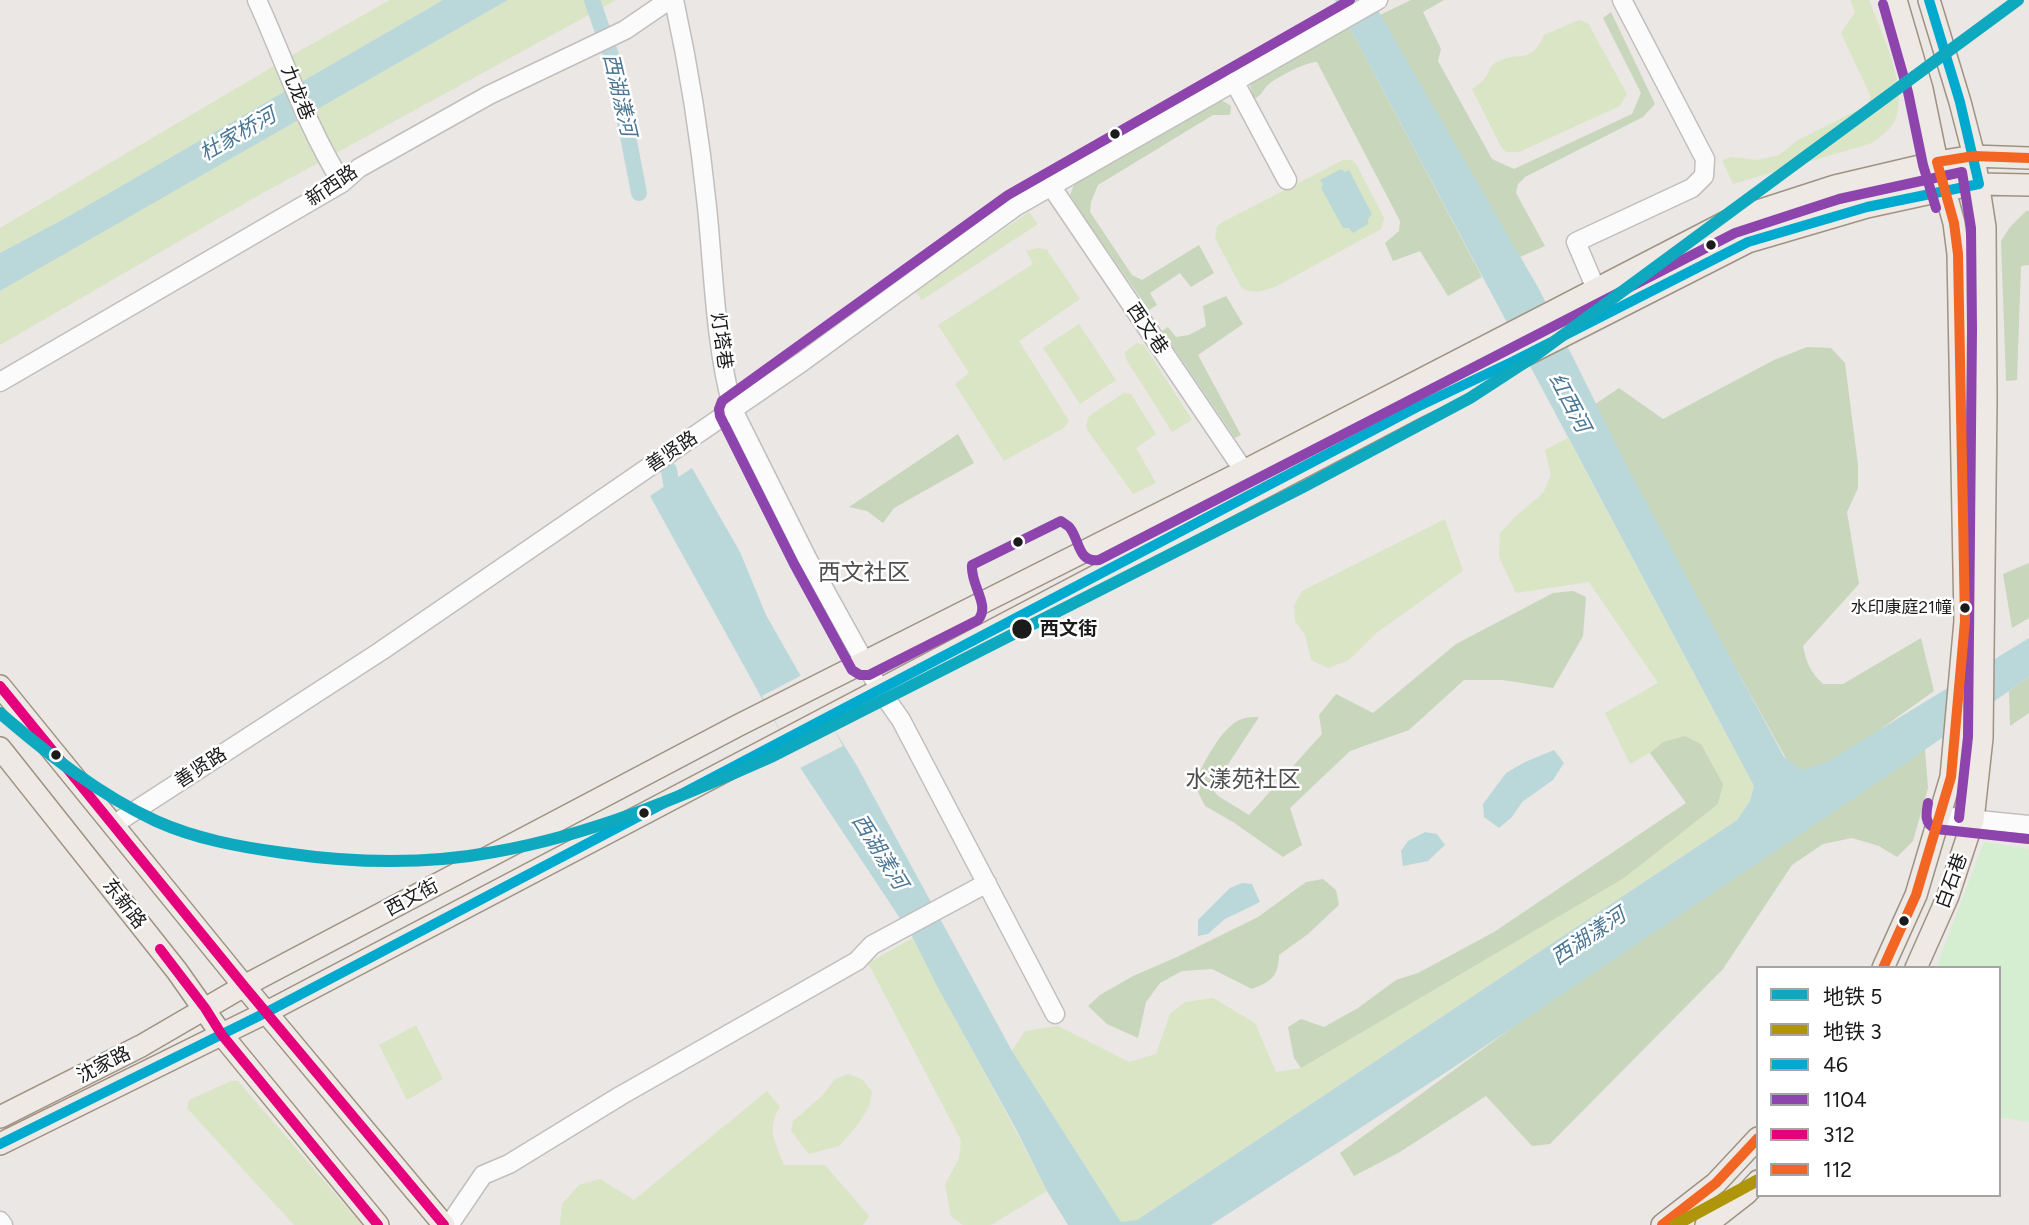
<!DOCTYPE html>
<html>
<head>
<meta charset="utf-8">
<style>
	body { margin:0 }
	#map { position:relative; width:2029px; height:1225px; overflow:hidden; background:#eae7e4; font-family:Figtree,"Noto Sans SC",sans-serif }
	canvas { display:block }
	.legend { position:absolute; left:1756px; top:966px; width:245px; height:231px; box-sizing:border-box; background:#fff; border:2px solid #a4a4a4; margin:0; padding:9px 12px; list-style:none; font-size:21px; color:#1b1b1b }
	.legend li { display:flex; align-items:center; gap:14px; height:35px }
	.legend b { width:35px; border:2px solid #a4a4a4 }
</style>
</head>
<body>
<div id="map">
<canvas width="2029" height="1225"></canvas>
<ul class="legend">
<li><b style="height:9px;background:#0ea9bf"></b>地铁 5</li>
<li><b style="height:9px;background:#af9509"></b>地铁 3</li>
<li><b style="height:9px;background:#00a9ce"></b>46</li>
<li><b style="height:9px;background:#8e44ad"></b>1104</li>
<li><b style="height:9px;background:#e5007d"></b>312</li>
<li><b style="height:9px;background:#f26522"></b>112</li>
</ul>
</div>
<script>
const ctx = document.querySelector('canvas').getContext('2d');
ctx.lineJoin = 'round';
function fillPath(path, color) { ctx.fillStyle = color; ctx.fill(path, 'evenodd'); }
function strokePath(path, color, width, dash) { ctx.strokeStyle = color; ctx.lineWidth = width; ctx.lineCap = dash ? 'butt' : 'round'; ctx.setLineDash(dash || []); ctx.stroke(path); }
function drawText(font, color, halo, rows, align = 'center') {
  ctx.font = font + ' Figtree,"Noto Sans SC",sans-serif'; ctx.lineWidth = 5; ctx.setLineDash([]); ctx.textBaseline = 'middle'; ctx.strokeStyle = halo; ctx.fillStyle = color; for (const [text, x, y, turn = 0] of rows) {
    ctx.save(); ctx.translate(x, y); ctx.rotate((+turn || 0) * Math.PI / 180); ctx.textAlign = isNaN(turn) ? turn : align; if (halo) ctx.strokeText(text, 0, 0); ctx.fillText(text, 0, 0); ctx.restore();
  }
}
fillPath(new Path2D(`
	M390,0H443L71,215L0,253V228L296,53Z
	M508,0H616L252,199L0,345V291Z
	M1850,0H1869C1880,29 1910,91 1895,120C1890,131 1881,136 1872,143L1733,184L1722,160L1731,157L1757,160L1779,155L1798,140L1866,106L1871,97L1841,33L1855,12Z
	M1579,20L1588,23L1627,94L1620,106L1519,152H1506L1500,145L1472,89C1476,86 1482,82 1485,78C1490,72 1488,68 1494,64C1518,48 1529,68 1544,35Z
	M1343,160H1352L1356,164L1384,218L1381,229L1275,287C1262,291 1252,295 1241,287L1215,238L1217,227L1221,223Z
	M1029,212L1038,224L922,300L915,291Z
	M1038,248L1047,250L1080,299L1019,341L1069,421L1064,428L1004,461L955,384L969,373L938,325L1033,264L1026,251Z
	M1079,324L1116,380L1080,404L1043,348Z
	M1137,343L1144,345L1192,420L1172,432L1126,359L1125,352Z
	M1124,393L1131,394L1156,434L1136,448L1156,483L1133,494L1088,431L1086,425L1089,416Z
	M1568,438L1754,786L1750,801L1737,820L1137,1220L1121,1222L1012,1051L1025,1031L1058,1026L1129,1062L1156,1054L1170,1014L1185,1002L1213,998L1255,1023L1276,1072L1301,1068L1723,784L1701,745L1663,742L1650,753L1630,764L1605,713L1658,683L1589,582L1516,593L1499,557L1500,533L1516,516L1543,493L1551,475L1545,450Z
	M1445,519L1463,571L1375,634L1349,660L1328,668L1311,660L1305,635L1295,621L1294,606L1302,591Z
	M913,938C956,1023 1004,1106 1047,1191L991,1225H963L951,1216L945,1185L959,1158L961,1140L868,963Z
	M416,1025L443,1079L407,1100L379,1045Z
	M848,1074L862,1079L872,1092L869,1107L856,1127L839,1146L809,1154L791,1131L793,1121L822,1096L835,1079Z
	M231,1081H238L362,1225H294L187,1108L189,1100Z
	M767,1091L780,1107C766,1128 775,1142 784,1165H825L869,1216L863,1225H560L562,1204L579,1185L600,1179L634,1200Z`), '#dae5c5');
fillPath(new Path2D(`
	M1411,0H1444L1423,12L1441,49L1438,61L1492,159L1514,169L1632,114L1641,93L1603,18L1611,12L1655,104L1643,117L1525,177L1518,184L1516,193L1545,246L1520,257L1380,15Z
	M1349,26L1482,277L1448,296L1420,251L1393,261L1385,243L1399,231L1400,221L1317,62C1308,61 1272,79 1266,87C1261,93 1262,95 1254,99L1250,86L1252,81Z
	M1223,101L1231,106L1230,115H1213L1098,185L1091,202L1090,212L1132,275L1142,280L1199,245L1214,273L1191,287L1180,273L1150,293L1157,305L1149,310L1082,214L1070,195L1074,185L1216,102Z
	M2026,211H2029V265L2021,266L2017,380L2006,381L2001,241L2010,227Z
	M1226,296L1243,324L1198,355L1241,435L1235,438L1162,331L1168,327L1176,337L1189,335L1206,326L1203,306Z
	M1807,347L1831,348L1845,363L1858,465V488L1847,512L1859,584L1803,646C1806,662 1811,673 1823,684H1843L1921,638L1934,691L1812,778L1788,762L1591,407L1619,388L1663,419L1774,360Z
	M958,434L974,463L894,508L883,523L867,511L849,507Z
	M2029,563V618L2012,628L2003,574Z
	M1573,591L1586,597L1583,636L1553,688L1503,680H1464L1409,730L1350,751L1290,808L1302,845L1283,857L1233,822L1205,806L1194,784C1202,766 1222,725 1242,719C1248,717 1254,717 1259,717L1212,789L1218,796L1249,815L1322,734L1319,715L1336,694L1373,713L1456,644L1553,593Z
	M2029,677V713L2010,726L2009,691Z
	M1685,736L1701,744L1723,784L1718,804L1624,878L1301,1068L1294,1058L1288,1027L1301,1019L1324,1027L1358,1008L1396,980L1418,973L1494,932L1686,803L1650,753L1663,742Z
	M1925,749L1928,788L1913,841L1897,857L1879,846L1852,838L1823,844L1792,865L1723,969L1550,1144L1532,1146L1486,1096L1400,1152L1354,1176L1340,1153L1527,1017Z
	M1323,879L1336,890L1339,905L1308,934L1279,955C1278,977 1272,981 1252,989L1212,969L1182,971L1160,983L1146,1002L1138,1038L1107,1024L1088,1006L1100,995L1133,976L1177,957L1258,917L1306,882Z`), '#c8d6bb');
fillPath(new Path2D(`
	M1984,842L2029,849V1122L1999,1117V968H1936Z`), '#d5eed1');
fillPath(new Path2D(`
	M443,0H508L0,291V253L71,215Z
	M1335,0H1372L1539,289L1629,470L1784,757L1802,770L1827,762L2029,638V677L1896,770L1454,1067L1211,1225H1068L1047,1191L1016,1129L937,986L913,938L801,769L650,496L692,468L740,552L766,615L799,673L857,766L1012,1051L1121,1222L1137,1220L1737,820L1750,801L1754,786Z
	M1341,169L1345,172L1349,170L1372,214L1368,219V224L1353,233L1349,228H1343L1321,188L1323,184L1320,180Z
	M1554,750L1564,763L1553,780L1522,802L1512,817L1499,828L1484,817L1483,804L1506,773L1525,762Z
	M1425,832L1437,834L1445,845L1428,861L1403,866L1401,851L1408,841Z
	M1242,883L1252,884L1260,902L1225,919L1208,934L1198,936V920L1230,888Z`), '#bad8da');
fillPath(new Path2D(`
	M804,674L843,746L800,768L762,696Z`), '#eae7e4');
strokePath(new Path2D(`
	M592,0L614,64L639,193
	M669,470L671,483L681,500`), '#bad8da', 16);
const minor = new Path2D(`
	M257,0C285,62 306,125 342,183
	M674,0C689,68 700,138 707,207C714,275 715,344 733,410L807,558L880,690L901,720L1055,1014
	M1234,81L1287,180
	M1051,186L1244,471
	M1596,289L1576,242L1692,188L1704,176L1705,159L1622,0
	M0,382L342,183L359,168L489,95L625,30L669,0
	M1940,816L2029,825
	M113,825L381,651L802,362L1015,207L1378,0
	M0,1221L3,1225
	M449,1225L483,1175L509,1164L620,1096L857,961L872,945L987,883`);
const major = new Path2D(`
	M0,686L244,986L444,1225
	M0,748L177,971L222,1035L378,1225
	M1883,968L1916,895L1951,777L1965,621L1958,254L1954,223L1937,162L1922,89L1896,0
	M1916,968L1948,896L1973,820L1982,738L1983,653L1986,401L1985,227L1974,156L1960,102L1929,0
	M0,1117L141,1046L244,986L739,725L1244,471L1730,220L1835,186L1937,162L1974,156L2029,158
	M0,1144L267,1012L1417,407L1514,361L1748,242L1867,207L1945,190L1979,184L2029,185
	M1662,1225L1716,1183L1758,1138
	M1706,1225L1747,1193L1758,1181`);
strokePath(minor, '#c1bfbe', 21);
strokePath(major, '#9e9283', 24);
strokePath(minor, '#fcfbfb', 18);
strokePath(major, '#eee9e4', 21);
strokePath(new Path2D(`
	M0,1144L267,1012L1417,407L1514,361L1748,242L1867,207L1979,184L1960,102L1929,0`), '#00a9ce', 10);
strokePath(new Path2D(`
	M1350,0L1008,195L722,401L719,409L720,416L794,564L852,670L860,675H869L978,620C991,605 970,585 972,565L1061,521C1063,523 1069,526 1070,528C1080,541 1078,563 1099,560L1735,233L1839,199L1962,172L1971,228L1972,329L1968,737L1959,818
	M1883,4L1908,92L1923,165L1936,208
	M1928,803C1926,814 1924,824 1936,829L2028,839`), '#8e44ad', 10);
strokePath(new Path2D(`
	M0,686L244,986L444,1225
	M160,949L205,1008L222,1035L378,1225`), '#e5007d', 10);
strokePath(new Path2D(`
	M1883,968L1916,895L1951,777L1965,621L1958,254L1954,223L1937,162L1974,156L2029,158
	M1662,1225L1716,1183L1758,1138`), '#f26522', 10);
strokePath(new Path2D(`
	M0,713C48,754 98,794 156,821C196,839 240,847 284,853C353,863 424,865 494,852C592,835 683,796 773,756L1305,486L1470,398L1536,355L2018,0`), '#0ea9bf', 12);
strokePath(new Path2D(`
	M1675,1225L1758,1180`), '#af9509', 12);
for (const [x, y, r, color] of [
	[1115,134,6,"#1b1b1b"],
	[1711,245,6,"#1b1b1b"],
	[1018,542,6,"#1b1b1b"],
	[1965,608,6,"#1b1b1b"],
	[1022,629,11,"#1b1b1b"],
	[56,755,6,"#1b1b1b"],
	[644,813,6,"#1b1b1b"],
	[1904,921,6,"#1b1b1b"]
]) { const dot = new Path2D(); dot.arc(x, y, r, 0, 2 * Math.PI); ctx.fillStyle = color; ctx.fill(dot); strokePath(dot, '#fff', 2.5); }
drawText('17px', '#1b1b1b', '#fff', [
	["水印康庭21幢",1952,608]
], 'right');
drawText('19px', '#1b1b1b', '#fff', [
	["九龙巷",297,93,68],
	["新西路",332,186,-34],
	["西文巷",1147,329,56],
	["灯塔巷",721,341,82],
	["善贤路",672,452,-34],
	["善贤路",201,768,-33],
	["白石巷",1952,881,-70],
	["西文街",412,898,-28],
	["东新路",124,904,52],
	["沈家路",104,1065,-27]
]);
drawText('bold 19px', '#1b1b1b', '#fff', [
	["西文街",1040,629]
], 'left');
drawText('italic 21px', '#4b7794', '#fff', [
	["西湖漾河",619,95,77],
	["杜家桥河",238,135,-30],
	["红西河",1569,403,62],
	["西湖漾河",879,852,58],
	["西湖漾河",1589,937,-34]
]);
drawText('23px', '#4e4e4e', '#fff', [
	["西文社区",864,573],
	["水漾苑社区",1243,780]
]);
</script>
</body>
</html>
